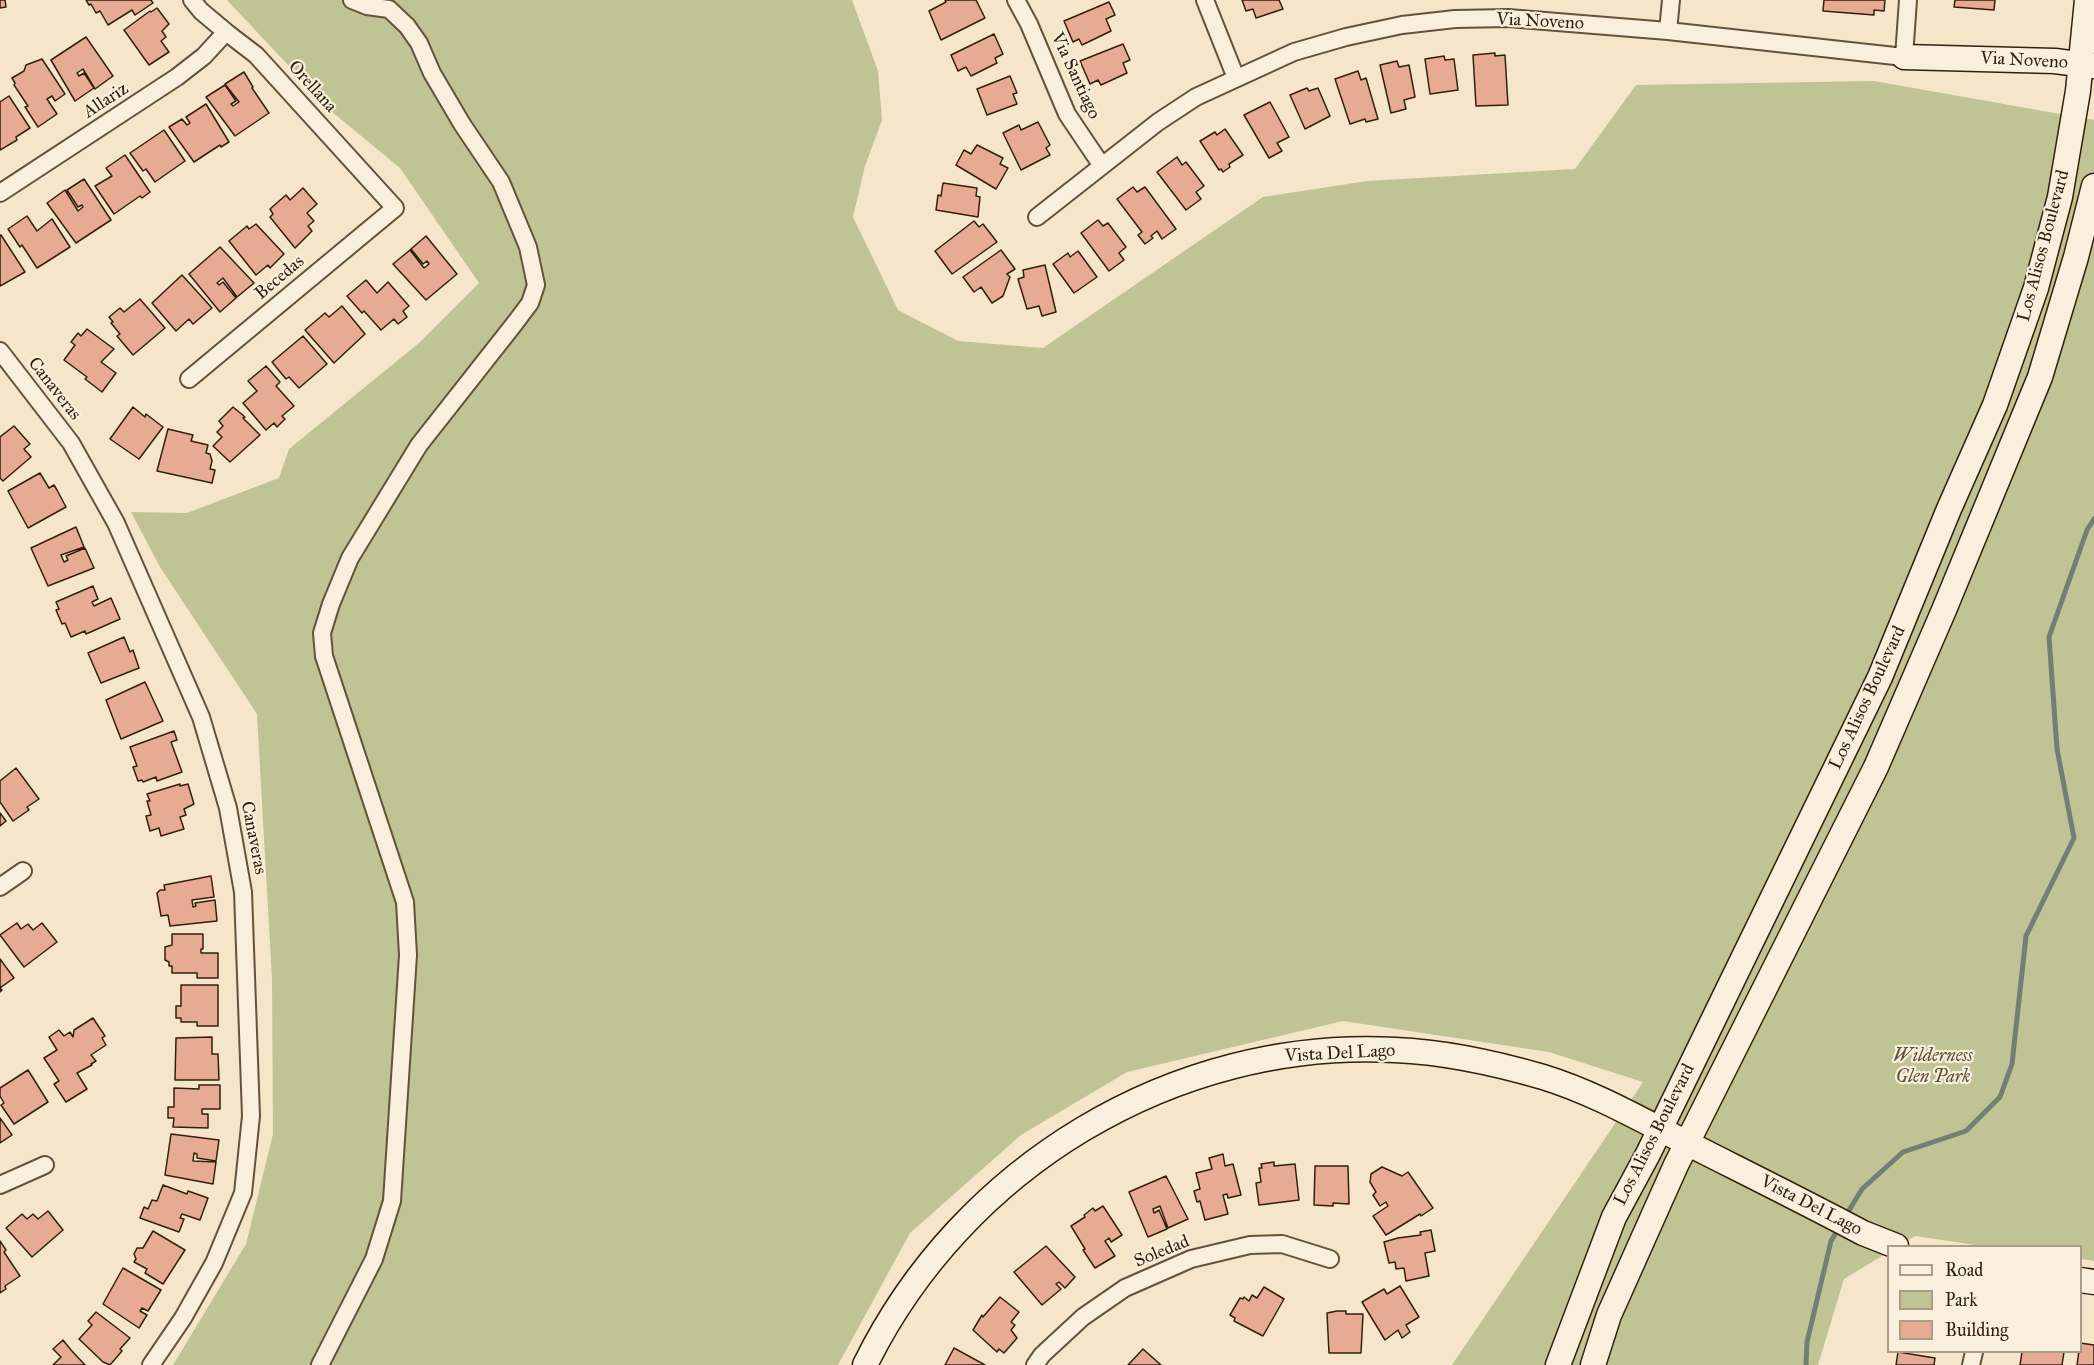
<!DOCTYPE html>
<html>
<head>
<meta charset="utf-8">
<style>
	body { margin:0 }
	#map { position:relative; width:2094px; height:1365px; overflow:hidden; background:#f5e6c9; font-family:"IM FELL Great Primer",serif }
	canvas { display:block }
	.legend { position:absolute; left:1887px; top:1245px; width:195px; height:108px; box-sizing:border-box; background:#f8efdc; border:2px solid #a99c89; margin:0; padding:8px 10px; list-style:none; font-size:18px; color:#33200c }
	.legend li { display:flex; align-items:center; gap:12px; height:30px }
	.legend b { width:30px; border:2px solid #a99c89 }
</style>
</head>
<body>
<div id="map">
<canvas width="2094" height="1365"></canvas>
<ul class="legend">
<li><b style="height:8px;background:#f8efdc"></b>Road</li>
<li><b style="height:16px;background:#c0c393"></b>Park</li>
<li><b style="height:16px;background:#e6ab92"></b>Building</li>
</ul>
</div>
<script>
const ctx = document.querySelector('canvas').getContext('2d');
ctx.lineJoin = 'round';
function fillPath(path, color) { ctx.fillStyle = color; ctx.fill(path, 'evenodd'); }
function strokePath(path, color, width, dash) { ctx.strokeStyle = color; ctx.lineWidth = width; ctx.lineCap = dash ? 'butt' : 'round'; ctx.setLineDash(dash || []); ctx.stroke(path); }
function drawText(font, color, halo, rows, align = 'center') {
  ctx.font = font + ' "IM FELL Great Primer",serif'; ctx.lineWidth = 4.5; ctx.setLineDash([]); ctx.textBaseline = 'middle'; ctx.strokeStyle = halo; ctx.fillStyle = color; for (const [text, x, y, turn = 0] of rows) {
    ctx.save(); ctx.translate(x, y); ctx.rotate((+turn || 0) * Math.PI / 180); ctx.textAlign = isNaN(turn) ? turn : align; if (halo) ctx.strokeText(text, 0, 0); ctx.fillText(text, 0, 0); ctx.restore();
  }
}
fillPath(new Path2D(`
	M227,0H852L878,71L882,120L865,166L853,217L898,310L958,341L1043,348L1263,197L1367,181L1575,169L1636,85L1874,81L2094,120V1261L2081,1259L2080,1246H1982L1915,1236L1844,1279L1818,1365H1452L1643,1082L1549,1052L1343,1021L1127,1072L1021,1135L910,1233L838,1365H173L246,1244L273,1134L272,979L257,714L160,567L131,512L187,513L279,478L289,449L419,343L479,283L400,168L331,111Z`), '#c0c393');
strokePath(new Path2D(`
	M1845,1217L1862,1189L1903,1152L1966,1131L2000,1097L2012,1064L2026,936L2074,838L2057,749L2049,637L2087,530L2094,519
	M1806,1365L1807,1342L1831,1241L1839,1228`), '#737f75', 5);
const building = new Path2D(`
	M0,0H5L6,7L0,8Z
	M86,0H151L153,3L135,15L132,10L108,25L100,11L96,13L91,4L89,5Z
	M945,0H976L985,18L941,40L929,11L946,2Z
	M1242,0H1279L1283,9L1256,18L1253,9L1246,11Z
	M1824,0H1885L1884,11L1874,10V15L1823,11Z
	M1955,0H1995L1994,10L1954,7Z
	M1109,2L1115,15L1106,19L1111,31L1082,45L1079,39L1073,42L1064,21Z
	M157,8L169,24L162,31L166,37L161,41L169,52L149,65L124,30L150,11L151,12Z
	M994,34L1003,54L995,58L997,63L971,76L966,67L958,71L951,55Z
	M86,37L113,76L95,89L83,69L77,73L79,76L84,73L94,88L75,101L51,60Z
	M1123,44L1130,60L1123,63L1127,73L1101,85L1098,80L1090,84L1080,61Z
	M1495,53V56L1505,55L1508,105L1476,106L1473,55Z
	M1444,56L1445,60L1454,59L1458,90L1430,94L1425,59Z
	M42,59L65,94L55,101L52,96L47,99L57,114L38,127L25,107L28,106L14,85L15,83L12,78L24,71L26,65Z
	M1397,61L1399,67L1409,65L1415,97L1404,100L1406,109L1391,113L1380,65Z
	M1358,71L1361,80L1366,78L1378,119L1366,122L1365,119L1350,124L1335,79Z
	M244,72L253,87L252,88L269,113L235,136L206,97L225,85L236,101L231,104L233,106L239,102L225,84Z
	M1010,76L1017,93L1013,94L1017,104L987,115L977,89Z
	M1307,88L1309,91L1318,88L1330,116L1305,129L1290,95Z
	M9,96L30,128L16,137L17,140L0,150V102Z
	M1270,102L1289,137L1277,143L1282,151L1269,158L1244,115Z
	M206,104L229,142L221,147L220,145L194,162L169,127L182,119L187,125L190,123L186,117Z
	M1038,122L1050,145L1046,148L1050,155L1021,170L1003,133L1019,125L1021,130Z
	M1225,129L1243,155L1229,164L1230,167L1223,172L1221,169L1219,170L1200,141L1215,132L1217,135Z
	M164,130L185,161L155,182L146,169L143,171L130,153Z
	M977,145L1003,158L1000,164L1008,168L996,189L956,165L964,150L971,154Z
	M125,155L150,192L142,198L140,196L114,214L95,186L112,176L106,168Z
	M1177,157L1182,165L1186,162L1204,186L1196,192L1201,199L1186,210L1157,172Z
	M84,179L111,220L76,243L47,203L65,190L78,211L83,207L82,205L78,207L67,190Z
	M943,183L977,188L976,196L980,197L978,217L936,210L938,195L941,196Z
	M1133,187L1137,192L1145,187L1176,229L1162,239L1157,231L1151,236L1153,238L1145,244L1138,235L1142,232L1117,199Z
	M303,188L317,204L307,213L314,221L308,226L312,231L295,248L270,217L273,214L270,209L286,195L290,200Z
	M27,216L37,231L52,219L70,247L37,268L22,245L20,247L8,229Z
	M1098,220L1103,226L1108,223L1126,247L1119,253L1124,260L1109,271L1081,233Z
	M974,221L979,227L983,224L997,242L952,274L935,251Z
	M256,224L284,254L270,268L268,265L256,275L229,241L247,226L249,229Z
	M1,235L25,272L0,286V235Z
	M426,236L457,274L426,300L393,264L410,250L424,268L429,264L427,261L423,264L411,249Z
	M220,247L254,283L237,297L223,278L217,283L219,285L223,282L236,298L220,312L189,274Z
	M1001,250L1015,269L1007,274L1010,277L1003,296L992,303L981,287L974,292L963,277Z
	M1078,251L1097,277L1074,293L1053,264L1068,253L1070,257Z
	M1045,265L1056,312L1042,316L1039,306L1027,309L1018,279L1024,277L1023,270Z
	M182,275L212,308L193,324L189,319L176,331L152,303Z
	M366,280L377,293L388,282L409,306L403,311L407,317L398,324L394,319L381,330L364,311L362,313L347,296Z
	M140,299L165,328L133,355L117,336L120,334L111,323L113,322L109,317L120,308L124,312Z
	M342,306L365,334L334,363L305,330L325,313L329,317Z
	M87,329L114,349L101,362L116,373L102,392L85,379L87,377L64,360L75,345L71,342L78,333L81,336Z
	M303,336L327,364L299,388L289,377L286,379L272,362Z
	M266,366L280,382L276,386L294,406L282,416L285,419L277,427L274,423L266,430L243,403L257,391L248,381Z
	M133,407L145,417L146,414L163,427L139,459L110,439Z
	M233,407L245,417L243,418L260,435L230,462L213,446L222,437L217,432L223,426L219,421Z
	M14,426L30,444L24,449L31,457L3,481L0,478V437Z
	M168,429L193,435L191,441L208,445L206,453L210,454L212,461L210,469L215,470L212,483L157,471Z
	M40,473L49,488L54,485L57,490L66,507L28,528L8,491Z
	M76,527L84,547L61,555L64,562L68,560L66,556L85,548L94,568L48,586L31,548Z
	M93,586L98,599L92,602L94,606L111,598L120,619L86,634L85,631L71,637L65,623L62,624L56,610L59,609L56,602Z
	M124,637L130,652L133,650L139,668L101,683L88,653Z
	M145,682L163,721L121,739L106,700Z
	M174,731L177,740L171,742L182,772L157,781L156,777L143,782L142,780L138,781L133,767L137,766L130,747Z
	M16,768L39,799L27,807L29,810L13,821L0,802V781Z
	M180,784V786L188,784L194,804L184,809L186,815L180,817L184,829L161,836L159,828L150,831L146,816L151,815L147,801H150L147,794Z
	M0,813L6,821L0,826Z
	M211,876L214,897L192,900L193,907L196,906L195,903L215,900L217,921L170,926L168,915L161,916L157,893L160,890H165L164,885Z
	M17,923L21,929L28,924L33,930L42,923L57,942L24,967L0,935Z
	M172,934H203V949H201V953H218V978H197V973H172V966H169V962L165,960V947L172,945Z
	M0,959L14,978L0,988L2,990L0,992Z
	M181,985H218V1026H197V1022H181V1018H176V1006H181Z
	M93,1018L105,1036L102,1038L106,1045L91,1055L96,1061L91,1064L92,1065L77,1073L87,1089L66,1102L54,1084L59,1081L44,1058L57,1050L49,1037L59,1030L64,1036L70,1032L73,1037L74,1030Z
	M212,1037V1054H218L219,1080H175L176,1038Z
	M28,1070L48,1102L14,1124L1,1105L4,1103L0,1096V1088Z
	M199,1085H220V1109H202V1114H208V1128L173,1127L174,1118H168V1107H174V1088L199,1089Z
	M0,1118L12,1135L0,1143Z
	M171,1134L219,1140L216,1161L197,1158V1154L194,1153L193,1161L216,1162L213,1184L165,1175Z
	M1223,1154L1225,1166L1233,1164L1241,1195L1228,1198L1227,1194L1223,1195L1228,1214L1205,1220L1200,1201L1197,1202L1194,1191L1200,1189L1196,1173L1212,1169L1209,1158Z
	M1274,1162V1166L1295,1164L1299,1200L1259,1205L1256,1183L1261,1182L1259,1168H1262L1261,1164Z
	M1315,1166H1348L1349,1204L1333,1203V1206L1314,1205Z
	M1382,1167L1402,1176L1408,1172L1433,1208L1421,1216L1420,1214L1386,1235L1373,1216L1388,1206L1386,1202L1380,1206L1373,1195L1376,1192L1370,1182L1371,1174Z
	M1166,1176L1188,1219L1168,1228L1160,1206L1153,1209L1154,1213L1159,1210L1167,1229L1148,1237L1129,1192Z
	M163,1185L187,1194L188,1191L208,1198L200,1220L182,1214L180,1218L184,1219L179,1232L140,1218L144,1207L148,1209L152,1200L157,1201Z
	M1103,1206L1122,1235L1111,1242L1109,1238L1105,1241L1115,1256L1095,1268L1083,1250L1085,1249L1071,1226L1085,1217L1084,1215L1093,1208L1095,1211Z
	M48,1211L63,1230L32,1257L6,1228L22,1214L27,1219L33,1214L38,1219Z
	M1431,1230L1435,1251L1425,1253L1429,1276L1406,1281L1404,1268L1396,1269L1395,1262L1389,1263L1384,1242L1398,1238L1421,1235L1420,1232Z
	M153,1231L185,1250L163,1284L145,1273L147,1269L134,1262L136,1259L134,1254L137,1248H143Z
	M0,1241L6,1250L4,1252L20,1276L5,1286L6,1289L0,1293Z
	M1046,1246L1075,1277L1065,1288L1059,1282L1056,1284L1061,1289L1042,1305L1014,1272Z
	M123,1268L161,1290L148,1311L142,1308L140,1311L147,1315L139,1328L103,1304Z
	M1400,1286L1419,1317L1406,1325L1410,1332L1402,1338L1398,1330L1385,1340L1362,1302L1384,1289L1387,1294Z
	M1264,1287L1284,1299L1263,1336L1234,1321L1235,1318L1230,1315L1240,1298L1243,1299L1244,1297L1249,1301L1252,1295L1257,1298Z
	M1000,1297L1019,1312L1011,1322L1015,1325L1011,1330L1017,1338L1004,1353L999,1349L997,1352L973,1330L982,1315L983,1317Z
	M1337,1311H1346V1314H1363L1361,1353H1329L1327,1313Z
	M96,1312L130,1338L120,1349L122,1351L110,1365L103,1362L79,1339L92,1325L88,1321Z
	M63,1340L71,1350L85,1365H53L61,1357L53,1349Z
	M2080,1343L2094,1345V1365H2077Z
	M954,1348L985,1365H945Z
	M1143,1349L1161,1365H1128Z
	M1898,1352L1935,1358L1934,1365H1896Z
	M2022,1352H2064L2062,1365H2020Z`);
fillPath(building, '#e6ab92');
strokePath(building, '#33200c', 1.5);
const street = new Path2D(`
	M1016,0L1029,24L1067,114L1102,166
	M1205,0L1236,78
	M1668,31L1671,0
	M0,193L177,77L204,56L226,32
	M1037,217L1158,122L1196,97L1294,52L1346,37L1402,25L1455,19L1508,18L1668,31L1904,57L1908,0
	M0,351L71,443L116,523L201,717L228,808L243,892L251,1116L243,1193L214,1263L183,1318L151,1365
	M189,379L395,208L256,55L226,32L201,11L192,0
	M0,887L23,871
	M0,1185L45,1165
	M320,1365L374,1259L392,1201L408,955L405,902L324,656L322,633L331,604L350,558L419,445L515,323L530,303L536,285L528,247L501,182L462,124L432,73L419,43L407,26L389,9L367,6L352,0
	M1035,1365L1042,1355L1083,1317L1125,1288L1191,1259L1250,1245L1282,1244L1330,1259
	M1971,1365L1974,1352`);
const secondary = new Path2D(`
	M1904,57L2055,61L2094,66
	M2080,1280L2094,1282
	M865,1365C962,1167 1174,1038 1395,1050C1445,1052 1495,1063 1543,1077C1592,1092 1636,1117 1681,1140C1742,1171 1803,1201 1863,1233L1896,1246
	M1558,1365L1614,1217L1648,1154L1880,677L1949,509L1995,405L2036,288L2060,197L2078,91L2087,0
	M1593,1365L1609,1315L1676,1165L1876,767L1944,610L2040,377L2076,257L2094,186`);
strokePath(street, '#64523b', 20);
strokePath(secondary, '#33200c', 27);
strokePath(street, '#f8efdc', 16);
strokePath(secondary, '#f8efdc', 24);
drawText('18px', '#33200c', '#f8efdc', [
	["Via Noveno",1540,22,3],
	["Via Noveno",2024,61,3],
	["Via Santiago",1075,76,65],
	["Orellana",312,87,48],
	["Allariz",106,101,-33],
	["Los Alisos Boulevard",2044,246,-75],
	["Becedas",280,278,-40],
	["Canaveras",54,389,52],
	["Los Alisos Boulevard",1868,698,-65],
	["Canaveras",253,838,79],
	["Vista Del Lago",1340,1054,-3],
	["Los Alisos Boulevard",1655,1135,-63],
	["Vista Del Lago",1811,1206,27],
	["Soledad",1162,1252,-22]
]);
drawText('italic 18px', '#5d5134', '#f8efdc', [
	["Wilderness",1933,1057],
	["Glen Park",1933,1078]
]);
</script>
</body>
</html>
